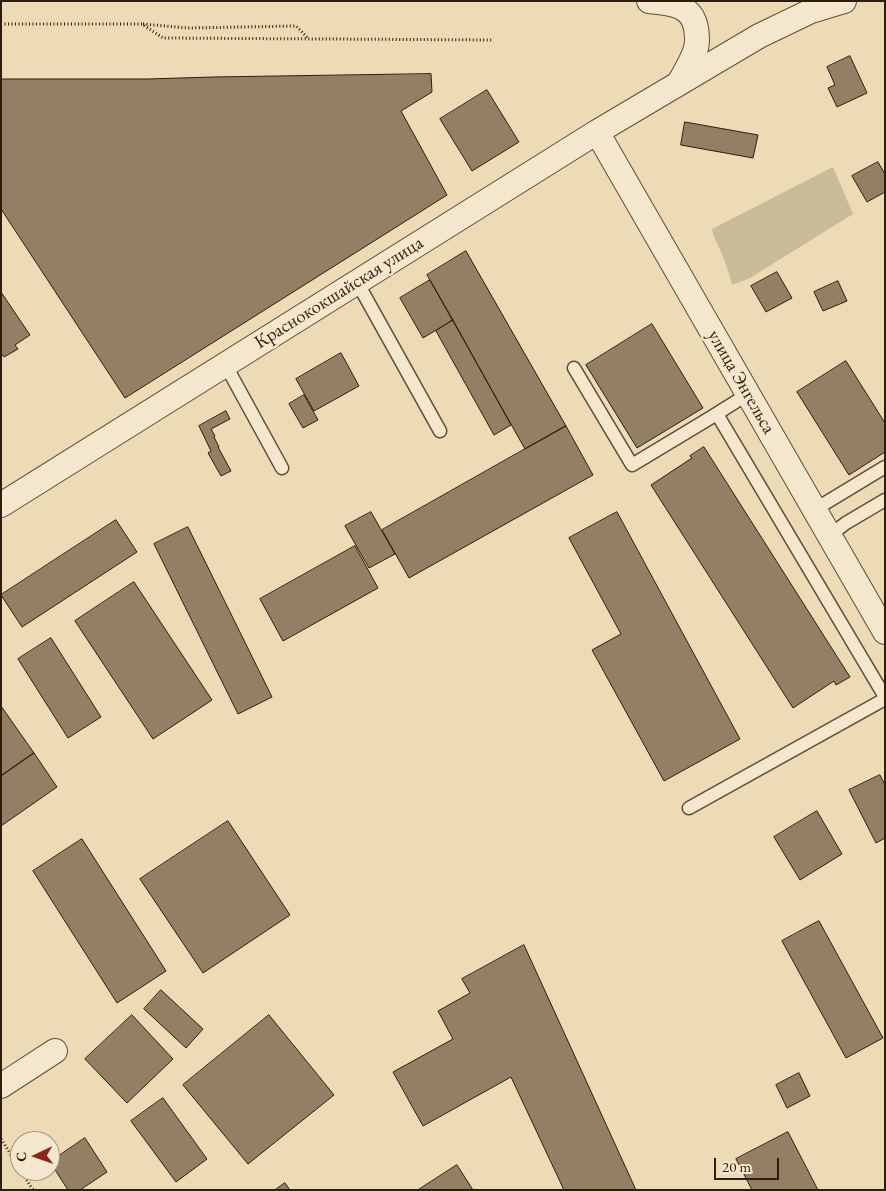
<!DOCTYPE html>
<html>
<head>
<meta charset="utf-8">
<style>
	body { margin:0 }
	#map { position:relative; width:886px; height:1191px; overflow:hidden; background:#ecdbb4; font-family:"EB Garamond",serif }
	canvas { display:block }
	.frame { position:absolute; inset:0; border:2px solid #301c0e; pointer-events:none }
	.north { position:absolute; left:10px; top:1131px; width:50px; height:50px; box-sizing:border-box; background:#f3e8ce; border:1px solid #a59681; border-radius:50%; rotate:267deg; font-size:14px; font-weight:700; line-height:20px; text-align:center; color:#301c0e }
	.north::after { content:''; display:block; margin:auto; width:18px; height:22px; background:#8f2418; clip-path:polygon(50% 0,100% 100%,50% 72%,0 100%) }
	.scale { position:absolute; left:714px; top:1158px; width:65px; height:22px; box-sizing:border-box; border:2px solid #301c0e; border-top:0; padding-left:6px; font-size:15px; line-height:18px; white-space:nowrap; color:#301c0e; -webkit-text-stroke:4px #f3e8ce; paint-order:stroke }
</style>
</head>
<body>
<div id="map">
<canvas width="886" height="1191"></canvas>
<div class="frame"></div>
<div class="north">С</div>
<div class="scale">20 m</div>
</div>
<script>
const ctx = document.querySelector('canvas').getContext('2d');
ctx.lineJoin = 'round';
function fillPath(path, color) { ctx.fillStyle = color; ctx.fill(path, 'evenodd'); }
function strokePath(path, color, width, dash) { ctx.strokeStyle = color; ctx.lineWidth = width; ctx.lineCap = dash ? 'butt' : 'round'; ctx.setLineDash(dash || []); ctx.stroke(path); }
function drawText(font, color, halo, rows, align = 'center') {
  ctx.font = font + ' "EB Garamond",serif'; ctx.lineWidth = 5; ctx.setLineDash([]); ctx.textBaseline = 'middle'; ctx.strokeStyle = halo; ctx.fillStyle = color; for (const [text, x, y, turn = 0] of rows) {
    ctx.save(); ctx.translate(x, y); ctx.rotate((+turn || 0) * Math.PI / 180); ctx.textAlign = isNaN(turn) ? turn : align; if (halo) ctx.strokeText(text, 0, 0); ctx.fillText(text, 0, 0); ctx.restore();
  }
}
fillPath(new Path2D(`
	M833,167L853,214L750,278L732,285C730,276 727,267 724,259C720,248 714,240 712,229Z`), '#ccbb98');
const building = new Path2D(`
	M850,56L867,93L837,107L828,88L835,85L827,67Z
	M431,74L432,92L401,111L447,195L125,398L1,209V79H147L213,77Z
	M487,90L519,142L472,171L440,119Z
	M685,122L758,135L753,158L681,145Z
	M878,162L885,174V192L867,202L852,176Z
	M466,251L566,426L525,449L427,275Z
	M777,272L792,298L766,312L751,286Z
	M430,280L453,320L423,338L400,298Z
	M838,281L847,301L823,311L814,292Z
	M1,292L30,335L15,345L18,349L4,357L1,353Z
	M453,320L511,425L494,435L436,331Z
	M652,324L703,408L637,448L586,365Z
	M341,353L359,386L314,411L296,379Z
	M846,361L885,423V452L849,475L797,392Z
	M304,395L318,420L303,428L289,404Z
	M226,411L230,419L211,429L215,436L214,437L219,447H218L231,471L221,476L208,453L211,451L199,426Z
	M566,426L593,475L409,578L382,530Z
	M704,447L850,677L836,685L834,681L793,708L651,485L692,458L690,456Z
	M371,512L395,554L369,568L345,526Z
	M617,512L740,739L664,781L592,650L621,634L569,538Z
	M116,520L137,552L22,627L1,595Z
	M188,527L272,697L238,714L154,544Z
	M355,546L378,588L283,641L260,599Z
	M134,582L212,700L153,739L75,621Z
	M51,638L101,717L68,738L18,659Z
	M1,706L34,753L1,776Z
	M34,753L57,787L1,826V776Z
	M880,775L885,785V838L876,843L849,790Z
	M817,811L842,854L800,880L774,837Z
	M228,821L290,915L203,973L140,879Z
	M82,839L166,971L117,1003L33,871Z
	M819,921L883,1038L846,1058L782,941Z
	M524,945L636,1190H564L511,1077L423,1126L393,1072L453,1039L438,1011L470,993L462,979Z
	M161,990L203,1029L186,1048L144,1009Z
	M132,1015L173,1059L127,1103L85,1059Z
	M269,1015L334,1095L248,1164L183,1085Z
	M799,1073L810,1096L787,1108L776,1085Z
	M163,1098L207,1159L176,1182L131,1121Z
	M788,1132L818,1190H752L736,1159Z
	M85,1138L107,1172L80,1190H68L50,1162Z
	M457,1165L473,1190H418Z
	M285,1183L290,1190H275Z`);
fillPath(building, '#927f64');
strokePath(building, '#301c0e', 1);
const service = new Path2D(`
	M357,282L440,431
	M225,364L282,468
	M574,368L632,465L710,418L748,394
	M717,414L885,697
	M814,510L885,467
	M829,536L846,523L885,500
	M689,808L885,699`);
const minor = new Path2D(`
	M649,1C669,3 692,4 696,28C697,35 698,41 696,48C693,60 685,72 679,83
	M597,132L885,632
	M1,505L597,132L759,36L811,11L844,1
	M1,1086L55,1051`);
strokePath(service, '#5f4c38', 15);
strokePath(minor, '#5f4c38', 26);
strokePath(new Path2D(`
	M1,24H142L163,38L493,40
	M143,24L188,28L296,26L309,39
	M1,1139L20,1169
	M21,1171L33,1190`), '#301c0e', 3, [1, 2.5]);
strokePath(service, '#f3e8ce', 12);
strokePath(minor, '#f3e8ce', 24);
drawText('19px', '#301c0e', '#f3e8ce', [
	["Краснококшайская улица",339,293,-32],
	["улица Энгельса",741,382,60]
]);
</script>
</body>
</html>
